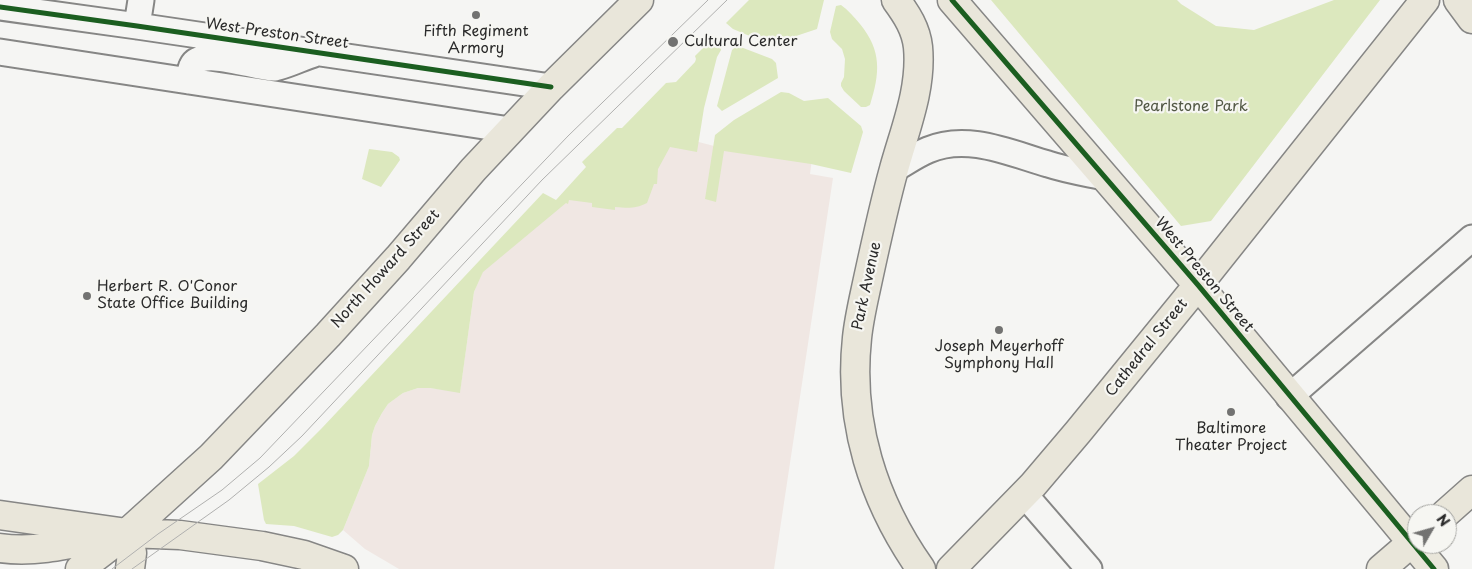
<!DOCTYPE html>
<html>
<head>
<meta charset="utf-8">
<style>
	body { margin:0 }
	#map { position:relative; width:1472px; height:569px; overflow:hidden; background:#f5f5f3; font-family:"Playpen Sans",sans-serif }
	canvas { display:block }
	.north { position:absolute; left:1407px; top:504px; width:50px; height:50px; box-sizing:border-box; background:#f6f6f2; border:1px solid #a5a5a2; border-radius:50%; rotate:52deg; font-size:14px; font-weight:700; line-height:20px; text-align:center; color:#2b2b2b }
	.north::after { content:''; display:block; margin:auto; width:18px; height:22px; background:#727271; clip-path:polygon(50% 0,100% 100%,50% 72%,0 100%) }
</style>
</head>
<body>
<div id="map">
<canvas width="1472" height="569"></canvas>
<div class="north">N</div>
</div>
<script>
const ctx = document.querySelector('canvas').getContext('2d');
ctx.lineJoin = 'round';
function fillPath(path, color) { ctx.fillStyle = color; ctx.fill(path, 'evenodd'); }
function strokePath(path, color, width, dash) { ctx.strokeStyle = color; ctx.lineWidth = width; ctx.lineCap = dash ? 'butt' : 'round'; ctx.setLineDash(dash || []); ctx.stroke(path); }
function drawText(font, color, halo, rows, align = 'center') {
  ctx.font = font + ' "Playpen Sans",sans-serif'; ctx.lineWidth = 4.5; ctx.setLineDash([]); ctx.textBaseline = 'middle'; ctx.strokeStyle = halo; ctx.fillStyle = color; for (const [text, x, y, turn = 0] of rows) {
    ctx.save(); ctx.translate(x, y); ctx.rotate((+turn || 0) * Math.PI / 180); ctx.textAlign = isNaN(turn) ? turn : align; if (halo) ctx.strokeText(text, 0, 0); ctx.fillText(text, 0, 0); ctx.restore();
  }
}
fillPath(new Path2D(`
	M687,139L718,147L812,159L810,174L833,178L774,569H399L365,549L343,530L369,466L372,435L375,426L382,413L388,404L403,393L418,388H430L460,392L474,292L483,271L571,197L665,144Z`), '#f0e7e3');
fillPath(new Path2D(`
	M749,0H824L817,29L793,37L781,48L776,47L733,29L726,23Z
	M991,0H1177L1181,4L1216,26L1254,30L1334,0H1380L1211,221L1181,226Z
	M841,5C848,10 854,17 860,24C882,51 880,73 870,105L866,107H861L844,91L841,86V83L844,77L845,59L842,49L832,39L830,32L836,6Z
	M712,39L720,46L721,50L717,57L704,108L697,152L670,147L658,169L657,184H654L647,203C635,209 628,208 615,207V210L592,207V203L569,200L568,204L566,203L483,272L474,292L460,393L430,388H418L403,393L388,404L382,413L375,426L372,435L369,466L343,530L338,535L332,537L294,526L266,524L264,520L258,484L294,456L321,429L543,193L556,200L586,167L582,162L617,128H622L666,83L676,82L695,62L696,59L695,56Z
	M738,46L772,59L776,63L778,78L722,111L717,106L732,50L735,47Z
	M781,92L789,93L804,101L828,98L861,126L863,132L851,173L811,164L724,151L716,202L705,199L715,135L734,120Z
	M369,149L392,152L399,157L400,160L381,187L362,179Z`), '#dce8be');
const minor = new Path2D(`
	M0,7L137,26L551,87
	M137,26L141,0
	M0,52L510,130
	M189,81C190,77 190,69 192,66C201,46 258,69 274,68C283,67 304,57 314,54
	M894,169C905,163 916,155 928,150C967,133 1010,153 1048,164C1066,170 1085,173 1104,177
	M1289,397L1472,238
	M1024,494L1089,569`);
const major = new Path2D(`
	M896,0C907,15 916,29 918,47C922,89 905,129 894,169C884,205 876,242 868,279C864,298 859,318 857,338C848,422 873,501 921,569
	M952,0L1198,285L1434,569
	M1458,0L1472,19
	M1445,514L1472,490
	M0,515L127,533L180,535L262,546L304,555L344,569
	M127,533L132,553L130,569
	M0,548C36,553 71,544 106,537
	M80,569L127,533L211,457L328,335L398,258L473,170L551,87L639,0
	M951,569L1033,485L1078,432L1198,285L1425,0
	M1381,569L1417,538`);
strokePath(minor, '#868685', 29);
strokePath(major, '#868685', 31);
strokePath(minor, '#f5f5f3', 25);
strokePath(major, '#e9e6da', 28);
strokePath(new Path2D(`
	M112,569L158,534L222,490L260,458L568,136L708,0
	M132,569L229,500L269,467L302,436L542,180L727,0`), '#b0b0af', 1);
strokePath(new Path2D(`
	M952,0L1198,285L1434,569
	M0,7L137,26L551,87`), '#1b5e20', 5);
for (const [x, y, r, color] of [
	[476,15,5,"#727271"],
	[673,42,6,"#727271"],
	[87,296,5,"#727271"],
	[999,330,5,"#727271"],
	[1231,412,5,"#727271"]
]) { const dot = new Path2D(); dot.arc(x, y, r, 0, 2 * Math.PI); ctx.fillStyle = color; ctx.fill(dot); strokePath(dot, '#f6f6f2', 2); }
drawText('15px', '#2b2b2b', '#f6f6f2', [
	["Fifth Regiment",476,32],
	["Armory",476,49],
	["Cultural Center",684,42,"left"],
	["Herbert R. O'Conor",97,287,"left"],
	["State Office Building",97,304,"left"],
	["Joseph Meyerhoff",999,347],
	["Symphony Hall",999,364],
	["Baltimore",1231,429],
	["Theater Project",1231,446]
]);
drawText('15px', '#2b2b2b', '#f6f6f2', [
	["West Preston Street",277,34,8],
	["North Howard Street",386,269,-48],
	["West Preston Street",1204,275,50],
	["Park Avenue",867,286,-78],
	["Cathedral Street",1147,348,-51]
]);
drawText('15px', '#525845', '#f6f6f2', [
	["Pearlstone Park",1191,107]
]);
</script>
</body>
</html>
